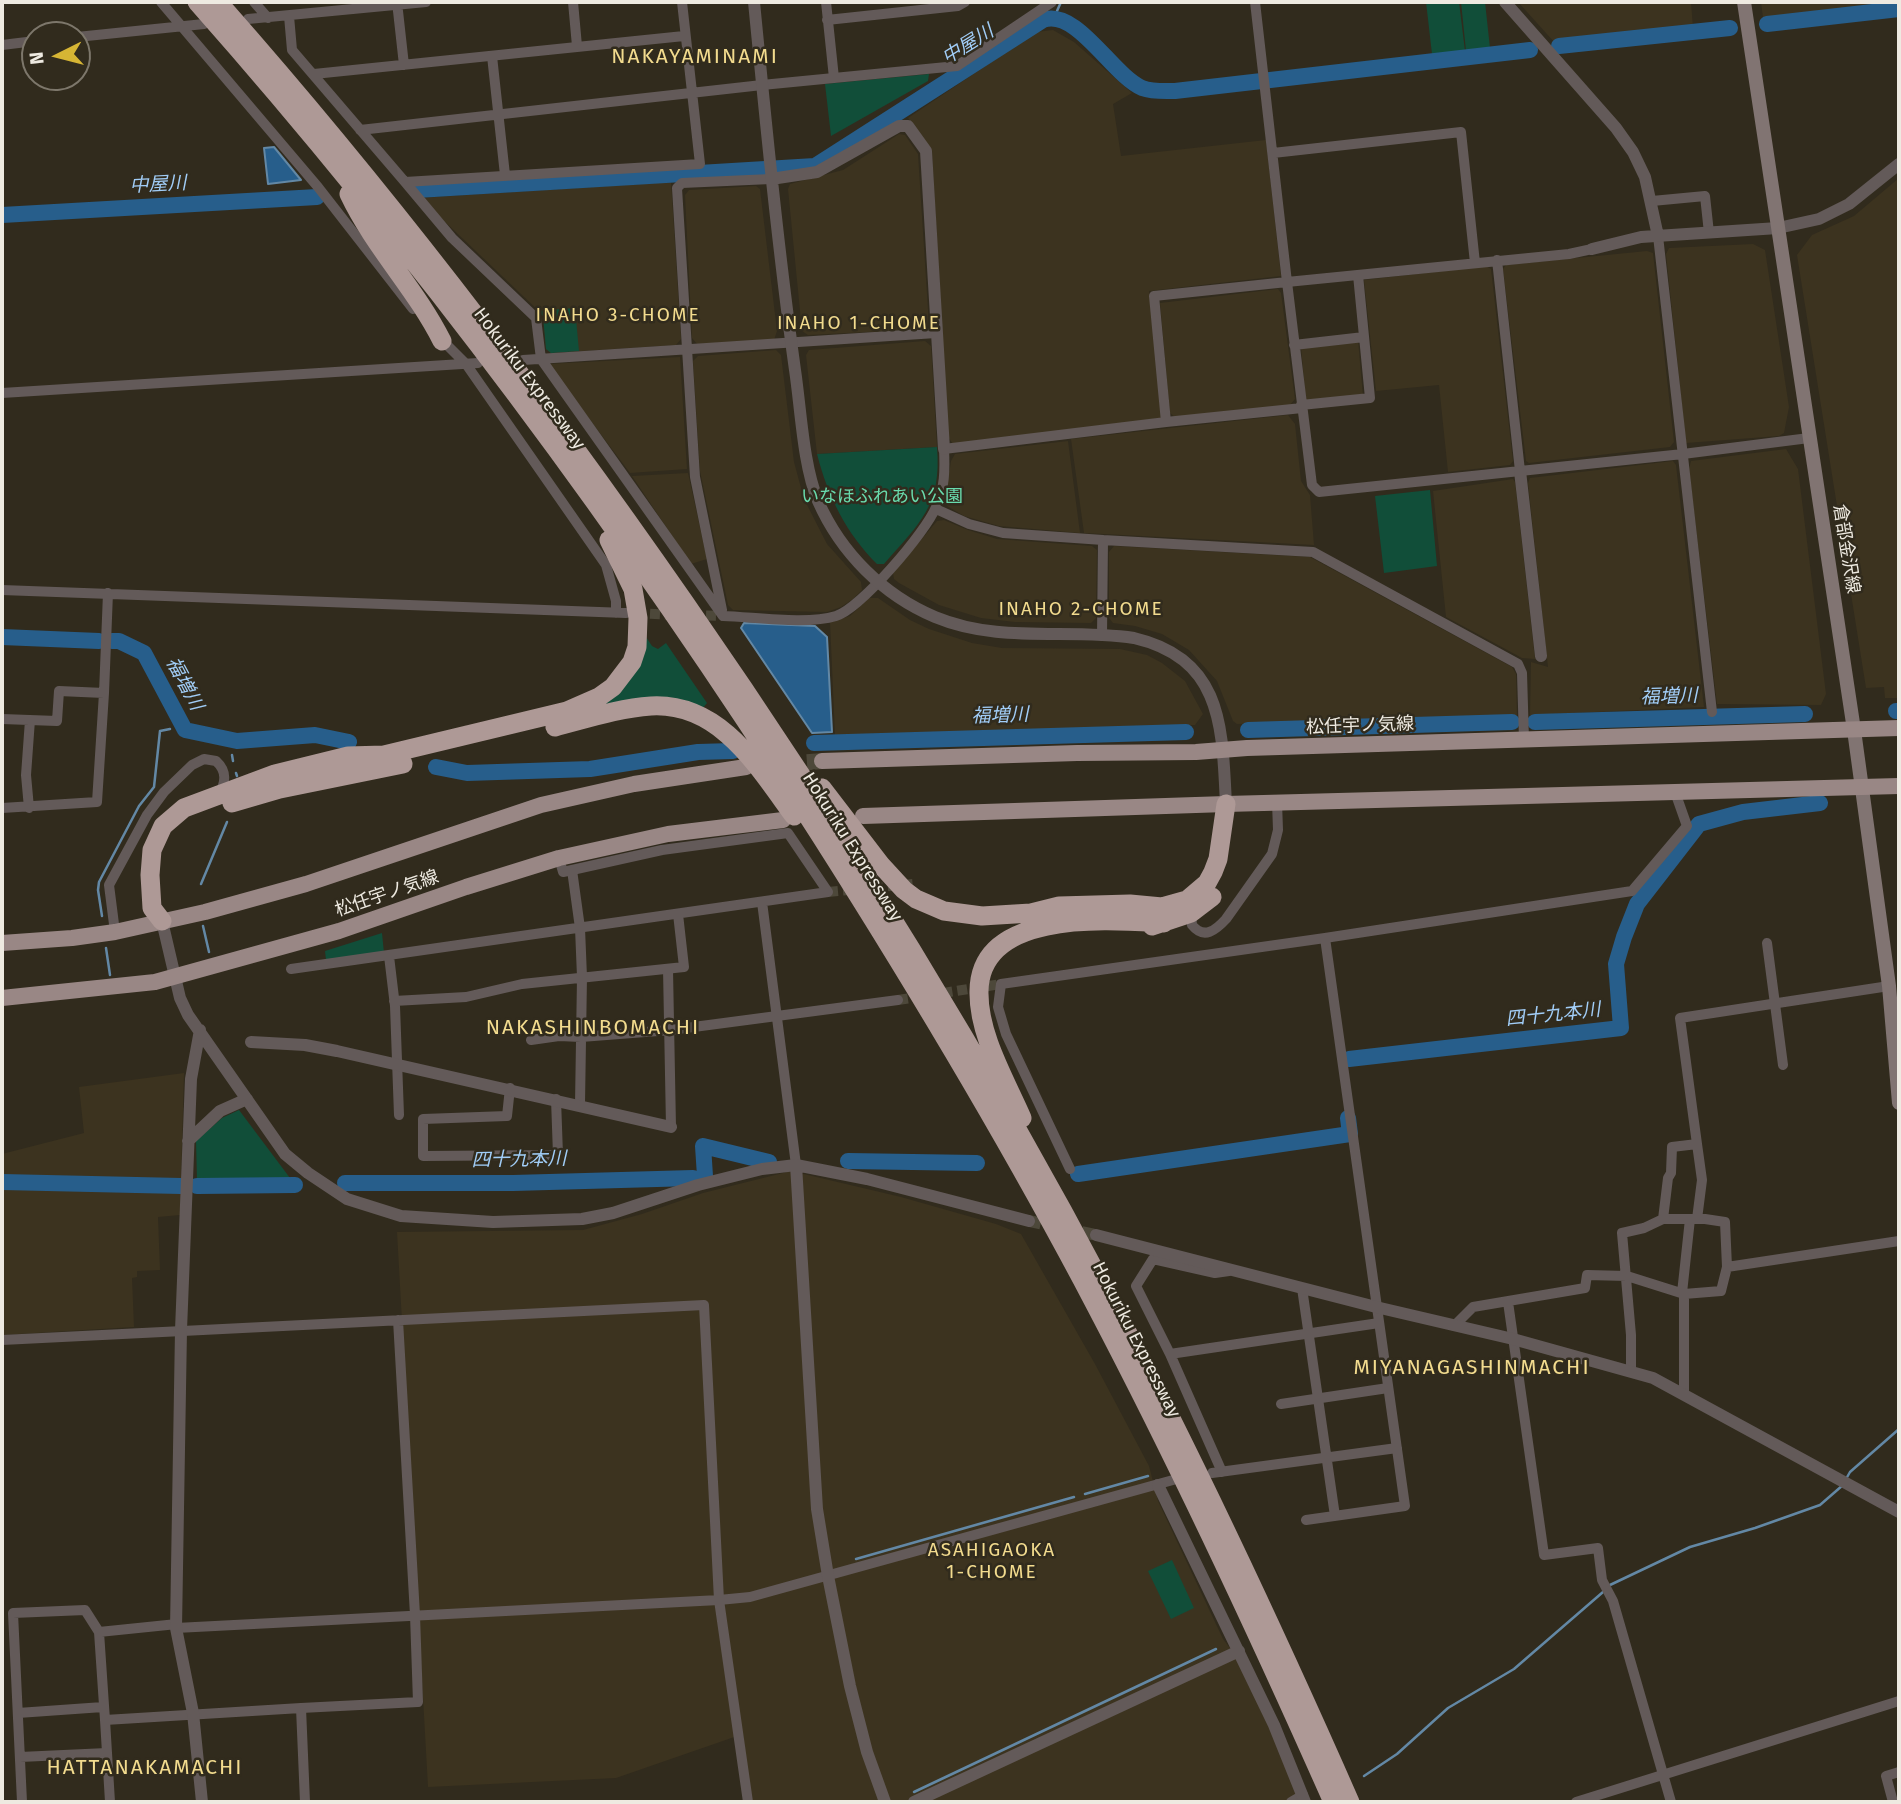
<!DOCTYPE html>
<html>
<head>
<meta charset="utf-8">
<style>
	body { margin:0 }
	#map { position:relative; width:1901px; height:1804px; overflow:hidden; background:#312b1d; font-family:"Fira Sans",sans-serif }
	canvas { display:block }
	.frame { position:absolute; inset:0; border:4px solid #eeeae1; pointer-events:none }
	.north { position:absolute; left:21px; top:21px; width:70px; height:70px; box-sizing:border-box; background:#312b1d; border:2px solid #7d776b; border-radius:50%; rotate:264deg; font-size:19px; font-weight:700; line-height:28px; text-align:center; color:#eeeae1 }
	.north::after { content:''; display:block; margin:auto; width:24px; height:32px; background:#d6b534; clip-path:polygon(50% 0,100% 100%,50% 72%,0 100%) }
</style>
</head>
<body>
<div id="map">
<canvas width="1901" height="1804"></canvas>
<div class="frame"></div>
<div class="north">N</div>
</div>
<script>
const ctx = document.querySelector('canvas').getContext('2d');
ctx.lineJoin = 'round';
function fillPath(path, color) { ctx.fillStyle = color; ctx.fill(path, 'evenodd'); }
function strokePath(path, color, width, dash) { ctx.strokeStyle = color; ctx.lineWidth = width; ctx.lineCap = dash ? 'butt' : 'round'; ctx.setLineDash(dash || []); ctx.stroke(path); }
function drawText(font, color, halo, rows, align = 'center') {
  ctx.font = font + ' "Fira Sans","Noto Sans JP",sans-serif'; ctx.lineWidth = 5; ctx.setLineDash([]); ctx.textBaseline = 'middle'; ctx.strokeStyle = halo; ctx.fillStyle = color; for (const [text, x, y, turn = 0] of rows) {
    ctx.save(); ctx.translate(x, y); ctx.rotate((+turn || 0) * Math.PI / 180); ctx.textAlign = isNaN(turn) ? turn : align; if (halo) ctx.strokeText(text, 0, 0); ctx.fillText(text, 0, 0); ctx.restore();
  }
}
fillPath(new Path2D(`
	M1518,2H1691L1693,28L1555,43Z
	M1761,2H1899V4L1763,18Z
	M1053,30L1074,42L1132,93L1113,104L1121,156L1266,140L1281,276L1149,291L1163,418L953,444L948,437L932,151L908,118L1036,32Z
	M899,134L905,135L918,154L929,325L926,329L808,335L802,331L788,189L790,184L843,170Z
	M1899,178V698H1885L1884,687L1866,688L1797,255L1812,235L1854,216Z
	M671,182L681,339L676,345L551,353L546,349L543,315L420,198Z
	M756,186L760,189L777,331L774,340L697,344L692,338L685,195L689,190Z
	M1753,244L1765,250L1789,407L1784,433L1779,436L1686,443L1666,254L1669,248Z
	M1647,251L1653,253L1674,442L1670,447L1529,463L1526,461L1503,269L1506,265Z
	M1486,266L1491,269L1513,461L1510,465L1448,472L1439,385L1376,391L1364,280Z
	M1278,289L1281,293L1295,399L1290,405L1176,418L1170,413L1160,303Z
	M1358,340L1363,396L1306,401L1301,347Z
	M925,341L931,346L937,447L817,454L806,355L809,350Z
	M776,350L781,355L794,462L804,499L827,544L861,582L862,590L853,599L841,607L827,612L733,610L728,605L700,471L693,361L698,356Z
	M680,357L687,469L630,473L548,364Z
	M1288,415L1295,424L1301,481L1310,495L1314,545L1084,533L1071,439Z
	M1068,441L1080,533L999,526L964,516L947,506L945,501L951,461L955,454Z
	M1786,449L1798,469L1826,694L1821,705L1717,704L1689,469L1691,461Z
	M1673,461L1676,465L1704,707L1530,715L1531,662L1548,667L1528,483L1530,478Z
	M688,473L707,559L691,564L632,476Z
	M1513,479L1515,482L1535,659L1522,658L1446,617L1433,491Z
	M944,520L968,530L997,539L1092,546L1097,550L1096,618L1091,623L1015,622L981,618L939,605L899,583L894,579L893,573L937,521Z
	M1114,546L1310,557L1512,667L1516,674L1517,716L1237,724L1233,721L1217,681L1189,650L1162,634L1135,626L1113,623L1109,618V552Z
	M869,598H878L910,620L929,629L972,643L1002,648L1120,649L1147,655L1162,663L1185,681L1203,714L1195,725L835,735L830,622L850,616Z
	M184,1073L180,1215L158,1217L160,1270L137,1271V1277L132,1278L134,1327L2,1335V1154L84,1133L79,1087Z
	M791,1171L901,1197L996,1224L1021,1234L1095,1364L1149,1466L1158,1501L1223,1639L1239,1660L1297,1789V1802H751L743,1734L616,1778L428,1787L397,1232L583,1230L642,1214L703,1193Z`), '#3c331f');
fillPath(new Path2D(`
	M1426,2H1459L1465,51L1432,54Z
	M1461,2H1485L1490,48L1466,51Z
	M929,74L928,81L831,136L825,84Z
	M575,308L579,351L551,353L546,349L543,316L537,311Z
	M937,447C942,505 920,523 884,564H877C846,533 828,497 817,454Z
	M1430,490L1437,566L1384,573L1375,496Z
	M646,637L652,646L658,649L666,643L707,703L702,709L590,710Z
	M382,933L384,953L326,960L325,951Z
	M239,1110L293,1182L197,1180L196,1141L222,1118Z
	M1172,1560L1194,1608L1171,1619L1148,1571Z`), '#114e39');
const water = new Path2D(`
	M274,147L301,180L268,184L264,148Z
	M744,623L815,626L827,637L832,732L812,733L741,628Z`);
fillPath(water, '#275e8b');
strokePath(water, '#6388a5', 2);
strokePath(new Path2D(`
	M1057,11L1061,2
	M1053,17L1054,15
	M178,728L185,730
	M233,743L234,740
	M232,755L233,761
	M236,773L237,776
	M201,884L227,822
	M102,916L98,890L99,882L139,806L154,787L160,731L170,729
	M203,926L209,952
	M106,948L110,975
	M1846,1479L1850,1472L1899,1429
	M1085,1494L1148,1476
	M856,1559L1074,1497
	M1610,1585L1690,1547L1755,1528L1820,1505L1843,1485
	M1364,1776L1397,1754L1448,1708L1514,1669L1603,1592
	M914,1792L1216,1649`), '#6388a5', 2.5);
strokePath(new Path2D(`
	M1767,24L1899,9
	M1559,46L1730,28
	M417,190L815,166L1043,20C1077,8 1112,75 1142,88C1153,92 1164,91 1175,91L1530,50
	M2,215L317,197
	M2,637L99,641
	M112,641H119L144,653L185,730L237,741L315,735L349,742
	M1896,711H1899
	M1535,722L1805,714
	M1248,730L1512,722
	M814,743L1186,732
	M436,767L467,773L590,769L698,752L733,751
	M1349,1059L1621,1028L1616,964L1624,937L1637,904L1699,824L1743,812L1820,803
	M848,1161L977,1163
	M1078,1174L1350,1134L1348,1118
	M705,1176L703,1146L769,1162
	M2,1182L181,1186
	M345,1183H513L693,1178
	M197,1186L295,1185`), '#275e8b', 16);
strokePath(new Path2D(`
	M635,613L675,615
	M691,615L723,616
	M828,892L913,884
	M898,1000L1001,984`), '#4d483a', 10, [10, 5]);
strokePath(new Path2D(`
	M1029,1221L1096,1235`), '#4d483a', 12, [12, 6]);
strokePath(new Path2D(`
	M783,764L822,761`), '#4d483a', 16, [16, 8]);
strokePath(new Path2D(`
	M161,2L318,187L413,309
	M254,2L268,18
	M397,2L404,65
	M573,2L577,46
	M826,2L834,78
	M1255,2L1287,282L1569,254L1592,249
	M289,16L292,50L405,182L700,164L682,2
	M248,19L426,2
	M827,20L958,6L965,2
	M77,37L204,24
	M2,45L35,41
	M492,56L505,175
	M314,74L684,36
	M360,130L762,85L957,66L1052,2
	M1273,153L1461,132L1475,263
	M405,182L452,238L536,318L541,359L723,616
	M1652,201L1705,196L1709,233
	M1658,236L1712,712
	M1497,260L1520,471
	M441,339L466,364L606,565L616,601V613
	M1294,345L1364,337
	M523,360L936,333
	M2,393L478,363
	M1301,405L1370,398L1358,275
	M1166,422L1154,296L1287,282L1312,485L1319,492L1683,454L1809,438
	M936,509L969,524L1003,533L1103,540L1102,636
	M1103,540L1313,552L1518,664L1522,673L1524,740
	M2,590L626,613
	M722,610L695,477L677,188L682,183L771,179
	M723,616C755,617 807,625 836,616C860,609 926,532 936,507C945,488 945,470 944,449L1166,422L1302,408
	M2,719L57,721L59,691L104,693L108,593
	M2,808L97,802L104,693
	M29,808L26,775L30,720
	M572,870L580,928L582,977L580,1104
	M762,902L796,1165
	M1191,913L1192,925C1204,940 1216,930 1226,919L1272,854L1278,830L1277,802
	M115,932L109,885L147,815L164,792L192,765L204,759L216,761C227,771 226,782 219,794
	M1767,943L1783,1065
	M389,956L395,1006L399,1115
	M291,969L828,892L788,833L662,850L563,872L559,858
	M668,969L671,1127
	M394,1001L466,997L522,984L684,967L678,914
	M531,1040L559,1036L581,1037L671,1030L898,1000
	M510,1088L507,1116L423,1119V1156L558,1155L556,1099
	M1697,1144L1680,1018L1889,986
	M1070,1169L1006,1034L998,1007L1001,984L1325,938L1632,891L1687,826L1675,792
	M1663,1219L1668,1178L1671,1173L1672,1147L1697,1144L1702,1180L1697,1219
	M1302,1288L1335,1516
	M1682,1293L1690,1219
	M1684,1294V1395
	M1508,1302L1544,1555L1598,1548L1602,1580L1613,1601L1671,1802
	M1454,1326L1473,1307L1585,1288L1587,1275L1627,1276L1684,1294L1721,1291L1727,1267L1899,1241
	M2,1340L704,1305L719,1600L748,1802
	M1170,1354L1379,1323
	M1631,1372V1335L1622,1233L1644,1228L1663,1219H1705L1725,1222L1727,1267
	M1281,1404L1388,1388
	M1222,1472L1170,1354L1136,1286L1153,1259L1215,1273L1229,1271
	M1212,1473L1397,1448
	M1306,1520L1405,1506L1325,938
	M176,1628L719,1600L750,1597L1173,1480
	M99,1632L177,1624
	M301,1708L418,1702L415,1615L398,1320
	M18,1713L103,1707
	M20,1757L107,1753
	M22,1802L13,1613L85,1610L99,1632L105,1720
	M110,1802L105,1720L301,1708L305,1802
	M1291,1802L1303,1795
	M1576,1802L1899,1701
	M1893,1802L1886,1776L1899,1772`), '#635a59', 10);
strokePath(new Path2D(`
	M754,2C766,125 778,248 795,370C801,410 803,465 818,501C841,553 883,595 935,617C1000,644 1067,628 1134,638C1224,659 1222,729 1226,804
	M1505,2L1616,128L1633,152L1645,177L1658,236
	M771,179L817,172L899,126H908L926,151L944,449
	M1592,249L1641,237L1778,228L1819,219L1849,204L1899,164
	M1520,471L1541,656
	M162,921L180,998L188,1015L285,1154L308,1173L347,1199L401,1216L493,1222L582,1219L613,1213L698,1185L762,1169L796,1165L867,1179L1029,1221
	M200,1030L191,1079L181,1330L176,1628L193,1713L202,1802
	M251,1042L305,1045L337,1051L671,1127
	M188,1141L220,1111L247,1099
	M796,1165L817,1509L828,1576L850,1686L867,1752L885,1802
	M1096,1235L1376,1307L1513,1339L1653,1378L1899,1512
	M1158,1485L1274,1725L1305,1802
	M914,1802L1239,1651`), '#635a59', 12);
strokePath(new Path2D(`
	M1744,2L1854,730L1889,986L1899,1103`), '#817472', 14);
strokePath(new Path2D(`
	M822,761L1077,753L1196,752L1247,748L1899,728
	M863,816L1226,804L1899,786
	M2,943L72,938L115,932L205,912L306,884L541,805L634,784L746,767
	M2,998L155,982L339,931L466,887L559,858L668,834L783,820`), '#998785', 16);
strokePath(new Path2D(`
	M197,2C427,262 634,543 820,835C918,989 1012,1146 1097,1308C1182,1470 1259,1635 1333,1802
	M218,2C386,192 540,394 685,603C840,826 983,1058 1110,1299C1196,1463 1275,1632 1350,1802
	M349,194C374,247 416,289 442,341
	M555,727C586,719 619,708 651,706C720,702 758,767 794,816
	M822,788L881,865L904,890L916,899L944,911L982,916L1031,913L1059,906L1130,904L1162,907L1187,900L1207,883L1213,872L1218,859L1226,804
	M232,803L280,789L403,764
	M162,921L152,908L150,875L152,850L163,826L184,808L275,774L348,756L384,755L567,711L599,697L613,687L632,662L637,647L638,618L633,589L609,540
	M1152,926L1191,913L1212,897
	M1022,1118C1005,1079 978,1034 979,991C980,909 1109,920 1164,923`), '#ae9996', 19);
drawText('18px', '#eeeae1', '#312b1d', [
	["Hokuriku Expressway",529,379,53],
	["倉部金沢線",1846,549,81],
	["松任宇ノ気線",1360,726,-2],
	["Hokuriku Expressway",852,847,58],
	["松任宇ノ気線",387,894,-19],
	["Hokuriku Expressway",1136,1340,63]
]);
drawText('18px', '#69dbad', '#312b1d', [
	["いなほふれあい公園",882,497]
]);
drawText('italic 19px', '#a1cdf7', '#312b1d', [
	["中屋川",968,45,-32],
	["中屋川",158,185,-3],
	["福増川",184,684,62],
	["福増川",1669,697,-2],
	["福増川",1000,716,-2],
	["四十九本川",1553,1015,-6],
	["四十九本川",519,1160,-1]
]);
ctx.letterSpacing = '2px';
drawText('19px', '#f2db8e', '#312b1d', [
	["INAHO 3-CHOME",618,316],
	["INAHO 1-CHOME",859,324],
	["INAHO 2-CHOME",1081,610],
	["ASAHIGAOKA",992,1551],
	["1-CHOME",992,1573]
]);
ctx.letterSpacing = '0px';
ctx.letterSpacing = '2px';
drawText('21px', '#f2db8e', '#312b1d', [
	["NAKAYAMINAMI",695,57],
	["NAKASHINBOMACHI",593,1028],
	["MIYANAGASHINMACHI",1472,1368],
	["HATTANAKAMACHI",145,1768]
]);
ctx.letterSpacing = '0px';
</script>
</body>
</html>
